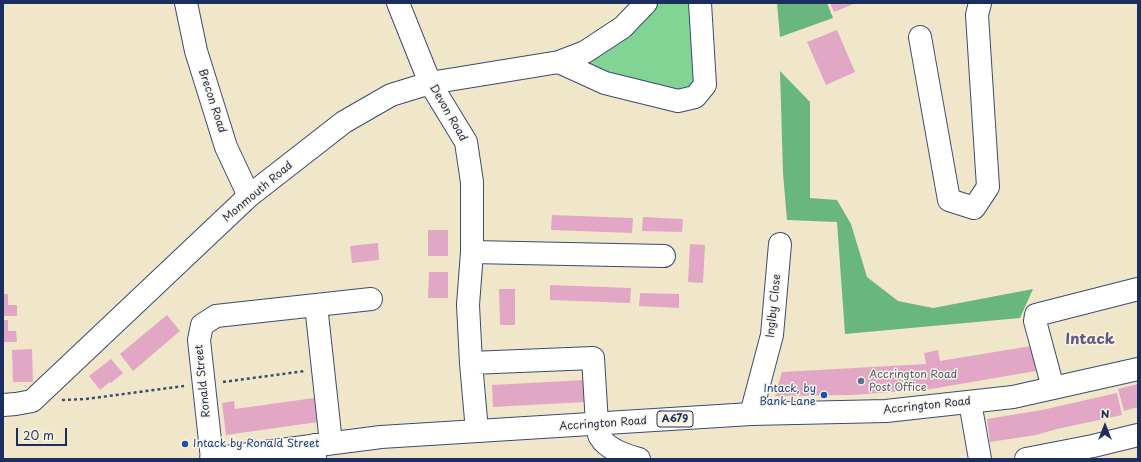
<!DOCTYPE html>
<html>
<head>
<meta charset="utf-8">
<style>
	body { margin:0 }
	#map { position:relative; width:1141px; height:462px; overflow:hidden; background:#f0e7ca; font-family:"Playpen Sans",sans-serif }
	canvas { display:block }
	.frame { position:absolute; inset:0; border:4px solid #1b2f5e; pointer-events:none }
	.north { position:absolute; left:1085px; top:406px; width:40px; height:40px; -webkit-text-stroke:3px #fcf5e5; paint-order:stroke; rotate:0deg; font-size:11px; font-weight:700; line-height:16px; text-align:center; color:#1b2f5e }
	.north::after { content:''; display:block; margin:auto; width:14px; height:18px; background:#1b2f5e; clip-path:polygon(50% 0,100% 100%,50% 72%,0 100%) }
	.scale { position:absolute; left:16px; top:428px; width:51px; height:18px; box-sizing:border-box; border:2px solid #1b2f5e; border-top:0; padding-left:5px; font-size:12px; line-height:14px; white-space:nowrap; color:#1b2f5e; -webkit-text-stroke:3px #fcf5e5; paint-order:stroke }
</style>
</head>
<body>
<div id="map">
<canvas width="1141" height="462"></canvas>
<div class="frame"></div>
<div class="north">N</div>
<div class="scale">20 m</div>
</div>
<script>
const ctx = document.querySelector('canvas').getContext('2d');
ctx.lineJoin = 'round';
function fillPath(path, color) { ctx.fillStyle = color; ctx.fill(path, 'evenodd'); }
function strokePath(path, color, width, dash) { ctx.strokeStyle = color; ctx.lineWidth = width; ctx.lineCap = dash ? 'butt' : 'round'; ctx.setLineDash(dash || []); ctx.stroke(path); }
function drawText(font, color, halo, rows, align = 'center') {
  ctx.font = font + ' "Playpen Sans",sans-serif'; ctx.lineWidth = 3; ctx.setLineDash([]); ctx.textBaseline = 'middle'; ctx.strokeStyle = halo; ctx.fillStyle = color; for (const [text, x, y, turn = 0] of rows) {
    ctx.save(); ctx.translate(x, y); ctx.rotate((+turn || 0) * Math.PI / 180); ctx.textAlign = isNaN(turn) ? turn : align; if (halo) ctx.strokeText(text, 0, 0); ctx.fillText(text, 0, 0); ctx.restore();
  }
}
fillPath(new Path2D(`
	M646,3H700L695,97L559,62Z`), '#82d495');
fillPath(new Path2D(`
	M777,3H827L833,18L780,37Z
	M780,71L810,102V198L837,200L851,224L867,277L898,301L933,308L1033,289L1020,318L845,334L837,222L787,220L783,173Z`), '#69b67e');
fillPath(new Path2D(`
	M830,3H856L834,12Z
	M837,30L855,72L826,85L807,42Z
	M552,215L633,218L632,233L551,230Z
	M643,217L683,219L682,232L642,231Z
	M428,230H448V256H428Z
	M378,243L379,260L352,263L350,246Z
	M690,244L705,245L703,283L688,282Z
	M429,272H448V298H428Z
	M550,285L631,288L630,303L550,300Z
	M499,289H515V325H500Z
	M640,293L679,294V308L639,306Z
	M3,294H8V305H17V316H3Z
	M167,315L180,331L133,371L120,354Z
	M3,320H8V331H16L17,342H3Z
	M1031,346L1036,371L931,389L852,395L775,396L782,372L926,364L924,353L938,350L940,361Z
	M32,349L33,382H13L12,350Z
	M111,359L123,373L111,383L110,382L100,390L89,376Z
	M585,380L586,402L493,407L492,385Z
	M1138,384V407L1124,411L1118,389Z
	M1117,393L1122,415L1057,429L1036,435L990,442L987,419L1042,410Z
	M314,398L318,422L226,435L222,403L234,401L235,409Z`), '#e1a7c5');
const minor = new Path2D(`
	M186,3L196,51L226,147L249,196
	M398,3L430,83L466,142L472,182V252L468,305L471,363L477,431
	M920,37L949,200L974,208L988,187L977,15L980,3
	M559,62L605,83L678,101L695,97L705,85L700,3
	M472,252L664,256
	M316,305L331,443
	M471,363L593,358L597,424
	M1053,388L1035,321L1036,315L1138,289
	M970,402L980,459
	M3,405L16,404L32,401L249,196L344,122L391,95L430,83L559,62L585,52L623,27L646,3
	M751,414L772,335L780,244
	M212,459L199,340L202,325L216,316L371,299
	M315,459V445
	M1026,459L1093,446L1138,435`);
const major = new Path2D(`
	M597,424C598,428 598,434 600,437C608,450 626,455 639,459
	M211,459L381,437L751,414L886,411L1013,397L1138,369`);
strokePath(minor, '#3b4b6e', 24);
strokePath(major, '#3b4b6e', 24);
strokePath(new Path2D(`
	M223,382L305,371
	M62,400L86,399L184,386`), '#3b4b6e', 2.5, [3, 3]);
strokePath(minor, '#fff', 22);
strokePath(major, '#fff', 22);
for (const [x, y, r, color] of [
	[861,381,4,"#5c6f8a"],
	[824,395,4,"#1a4fb4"],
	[185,444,4,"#1a4fb4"]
]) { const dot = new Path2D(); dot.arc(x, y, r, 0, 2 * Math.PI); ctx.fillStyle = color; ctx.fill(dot); strokePath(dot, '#fcf5e5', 1.5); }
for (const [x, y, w] of [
	[675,419,36]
]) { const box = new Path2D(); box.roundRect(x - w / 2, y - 8, w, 16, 3); ctx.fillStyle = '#fcf5e5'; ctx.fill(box); strokePath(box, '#1b2f5e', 1); }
drawText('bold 10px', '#1b2f5e', null, [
	["A679",675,419]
]);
drawText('11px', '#1b2f5e', '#fcf5e5', [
	["Brecon Road",212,101,72],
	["Devon Road",448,113,60],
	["Monmouth Road",258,192,-40],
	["Inglby Close",774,306,-84],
	["Ronald Street",203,381,-96],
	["Accrington Road",927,406,-6],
	["Accrington Road",603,424,-4]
]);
drawText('11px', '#4e5e75', '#fcf5e5', [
	["Accrington Road",869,375],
	["Post Office",869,388]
], 'left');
drawText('11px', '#164399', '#fcf5e5', [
	["Intack, by",816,389],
	["Bank Lane",816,402],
	["Intack by Ronald Street",193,444,"left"]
], 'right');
drawText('bold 15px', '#605982', '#fcf5e5', [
	["Intack",1090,340]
]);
</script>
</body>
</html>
